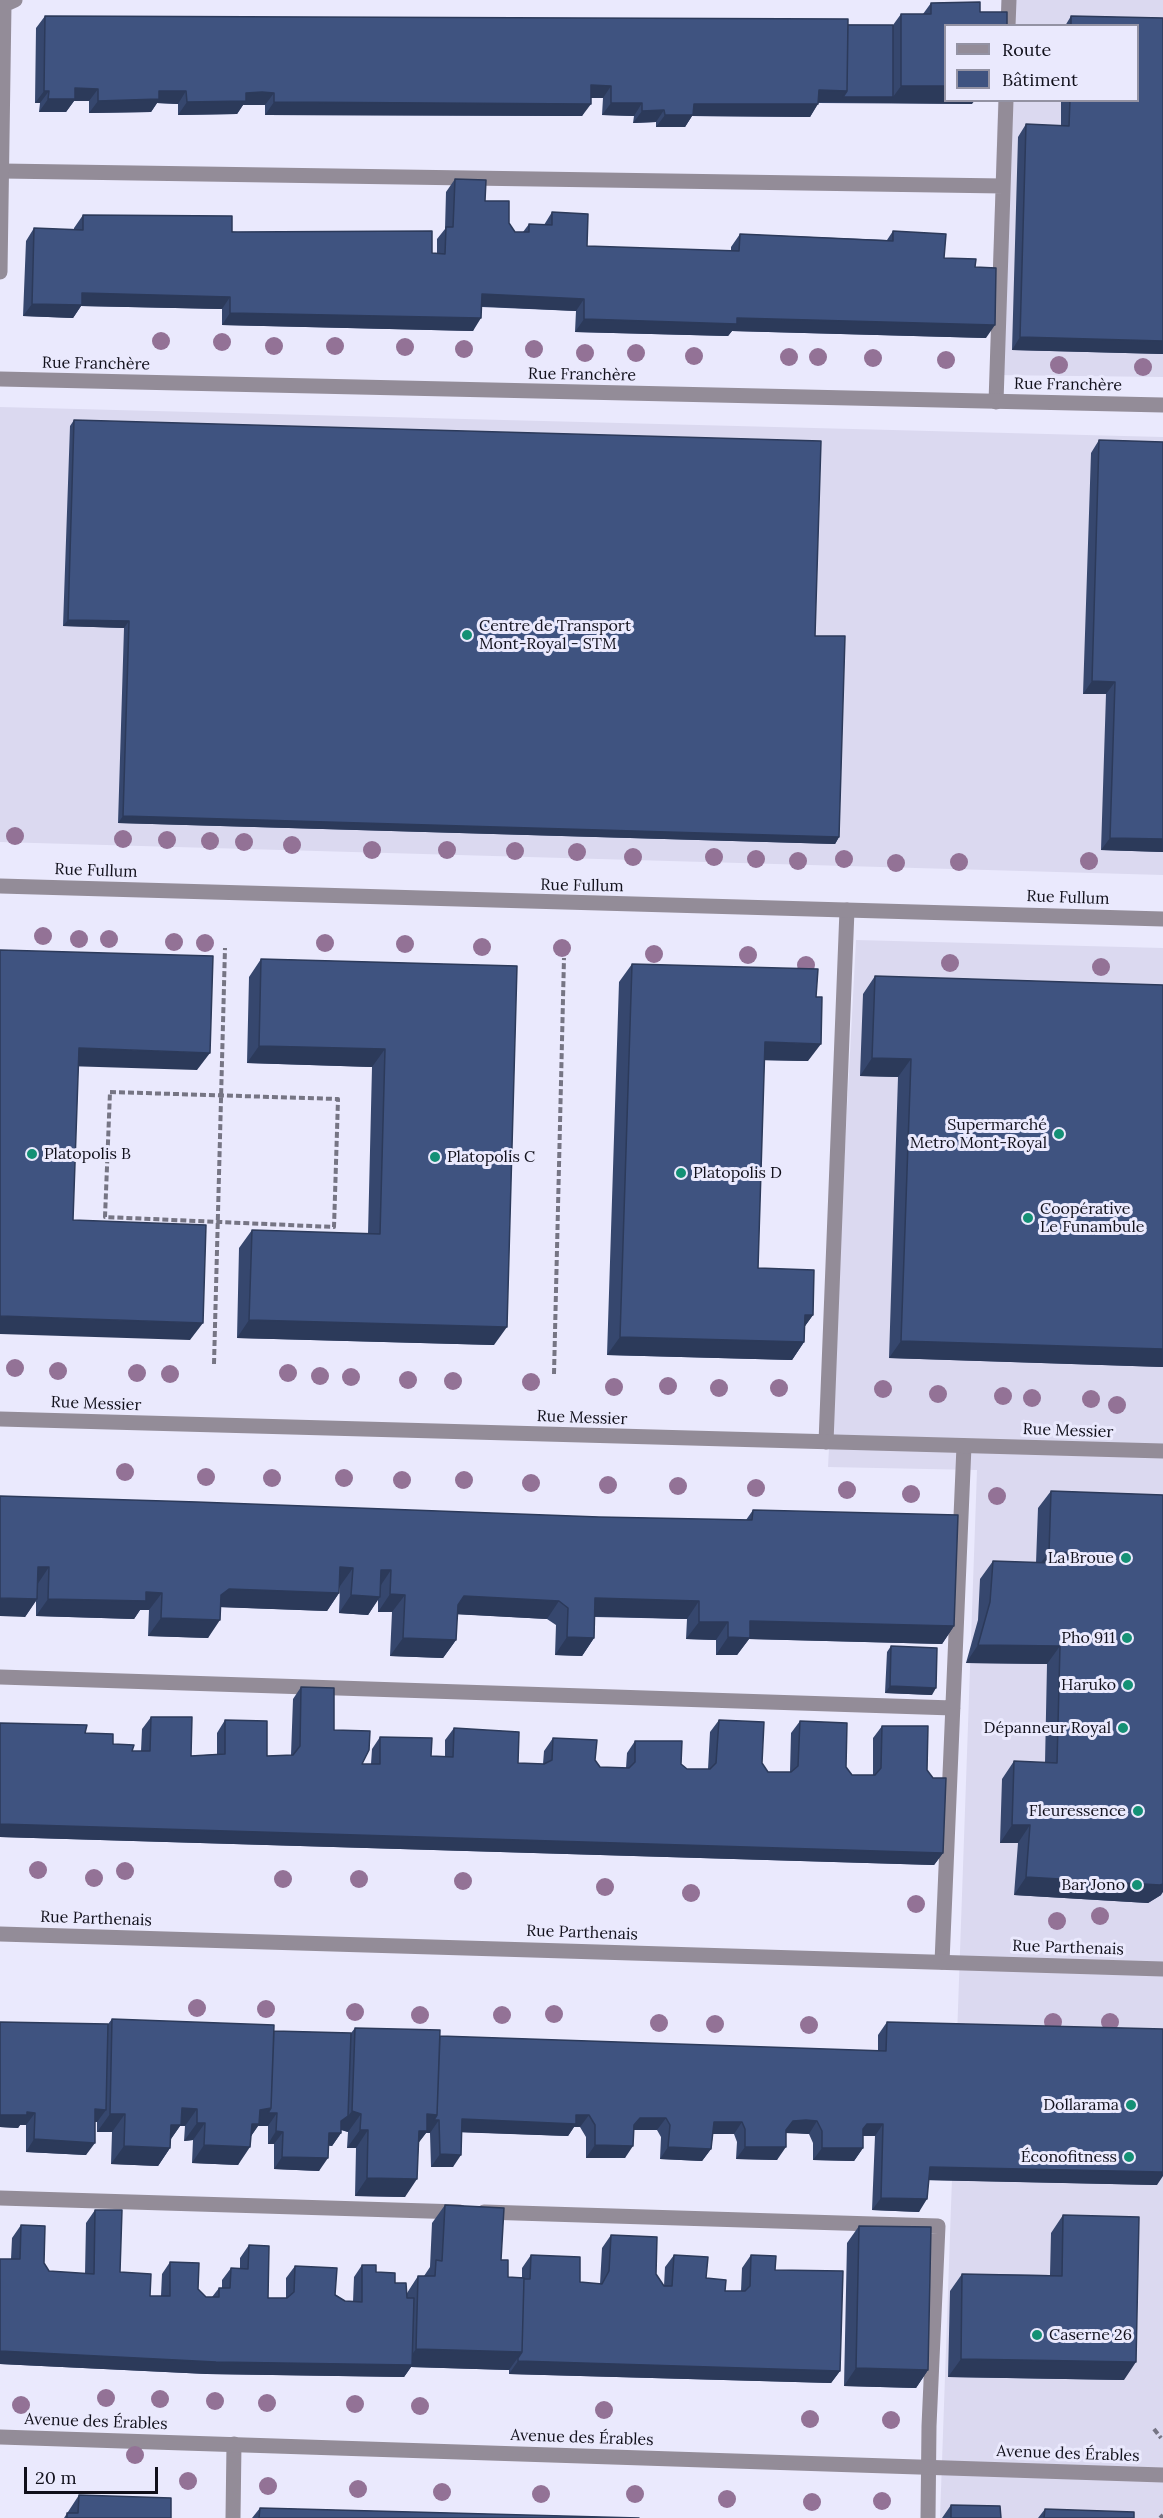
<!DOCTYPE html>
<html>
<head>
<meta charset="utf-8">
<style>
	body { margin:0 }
	#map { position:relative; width:1163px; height:2518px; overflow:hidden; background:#eae9fd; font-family:Lora,serif }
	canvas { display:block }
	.legend { position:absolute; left:944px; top:24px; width:195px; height:78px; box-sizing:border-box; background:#eae9fd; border:2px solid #9392a3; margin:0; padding:8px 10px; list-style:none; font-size:18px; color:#11101b }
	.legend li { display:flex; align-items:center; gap:12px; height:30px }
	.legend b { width:30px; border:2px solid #9392a3 }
	.scale { position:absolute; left:24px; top:2467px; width:134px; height:27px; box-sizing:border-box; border:3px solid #11101b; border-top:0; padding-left:8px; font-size:18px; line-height:21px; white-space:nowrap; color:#11101b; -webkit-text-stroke:4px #eae9fd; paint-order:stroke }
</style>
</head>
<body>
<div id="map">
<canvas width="1163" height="2518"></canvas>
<ul class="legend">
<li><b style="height:8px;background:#938c98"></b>Route</li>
<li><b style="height:16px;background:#3f5380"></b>Bâtiment</li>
</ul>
<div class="scale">20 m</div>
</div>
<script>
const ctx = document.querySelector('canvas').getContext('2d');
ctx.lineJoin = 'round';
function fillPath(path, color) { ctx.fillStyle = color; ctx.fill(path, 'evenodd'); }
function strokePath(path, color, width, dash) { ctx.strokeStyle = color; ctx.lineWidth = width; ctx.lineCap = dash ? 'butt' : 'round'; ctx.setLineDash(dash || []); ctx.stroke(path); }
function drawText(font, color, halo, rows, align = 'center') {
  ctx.font = font + ' Lora,serif'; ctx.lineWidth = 6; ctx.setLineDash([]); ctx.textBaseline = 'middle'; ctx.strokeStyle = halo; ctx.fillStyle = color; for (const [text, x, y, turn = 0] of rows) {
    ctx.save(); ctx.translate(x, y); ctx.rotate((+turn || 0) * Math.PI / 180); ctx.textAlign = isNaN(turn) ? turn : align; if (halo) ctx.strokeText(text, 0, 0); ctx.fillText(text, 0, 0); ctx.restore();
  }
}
fillPath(new Path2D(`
	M1001,0H1163V377L990,375L998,101L1138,100V26L1001,25Z
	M0,407L1163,437V875L0,842Z
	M856,940L1163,948V2518H940L977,1470L828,1467Z`), '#dbd9f0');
strokePath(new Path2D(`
	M110,1092L338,1099L334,1227L105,1217Z
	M214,1364L225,948
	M554,1374L564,958
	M1154,2429L1161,2438
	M1160,2518L1163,2515`), '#767584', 4, [6, 3]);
strokePath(new Path2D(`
	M1008,26L1009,0
	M2,171L1003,186
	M996,402L1006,100
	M826,1442L847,910
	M0,1677L953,1708
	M942,1962L964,1446
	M0,2198L460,2212
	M484,2212L938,2226L929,2426L928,2518
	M233,2518L234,2444`), '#938c98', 15);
strokePath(new Path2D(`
	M0,272L4,5L15,0
	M0,379L1163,405
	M0,886L1163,919
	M0,1419L1163,1451
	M0,1934L1163,1969
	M0,2437L1163,2475`), '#938c98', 15);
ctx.fillStyle = '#937296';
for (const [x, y] of [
	[161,341],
	[222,342],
	[274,346],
	[335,346],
	[405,347],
	[464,349],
	[534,349],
	[585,353],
	[636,353],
	[694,356],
	[789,357],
	[818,357],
	[873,358],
	[946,360],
	[1059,365],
	[1143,367],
	[15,836],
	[123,839],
	[167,840],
	[210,841],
	[244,842],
	[292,845],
	[372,850],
	[447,850],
	[515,851],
	[577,852],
	[633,857],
	[714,857],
	[756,859],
	[844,859],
	[798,861],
	[1089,861],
	[959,862],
	[896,863],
	[43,936],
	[79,939],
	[109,939],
	[174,942],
	[205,943],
	[325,943],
	[405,944],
	[482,947],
	[562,948],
	[654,954],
	[748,955],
	[950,963],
	[806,965],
	[1101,967],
	[15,1368],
	[58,1371],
	[137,1373],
	[288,1373],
	[170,1374],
	[320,1376],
	[351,1377],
	[408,1380],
	[453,1381],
	[531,1382],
	[668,1386],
	[614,1387],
	[719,1388],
	[779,1388],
	[883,1389],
	[938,1394],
	[1003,1396],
	[1032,1398],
	[1091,1399],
	[1117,1405],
	[125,1472],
	[206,1477],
	[272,1478],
	[344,1478],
	[402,1480],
	[464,1480],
	[531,1483],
	[608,1485],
	[678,1486],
	[756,1488],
	[847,1490],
	[911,1494],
	[997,1496],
	[38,1870],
	[125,1871],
	[94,1878],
	[283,1879],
	[359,1879],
	[463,1881],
	[605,1887],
	[691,1893],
	[916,1904],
	[1100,1916],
	[1057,1921],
	[197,2008],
	[266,2009],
	[355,2012],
	[554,2014],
	[420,2015],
	[502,2015],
	[1053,2022],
	[1110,2022],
	[659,2023],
	[715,2024],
	[809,2025],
	[106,2398],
	[160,2399],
	[215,2401],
	[267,2403],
	[355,2404],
	[21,2405],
	[420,2406],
	[604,2410],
	[810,2419],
	[891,2420],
	[135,2455],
	[188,2481],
	[268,2486],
	[358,2489],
	[442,2492],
	[541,2494],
	[635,2494],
	[727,2499],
	[882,2501],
	[812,2502]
]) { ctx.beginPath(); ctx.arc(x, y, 9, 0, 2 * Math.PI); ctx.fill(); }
fillPath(new Path2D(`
	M931,3L972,104L818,103L810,117L692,116L685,127H656V122L633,123L634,116L602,115L603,98H591L582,116L265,115V105H243L237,114L178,115V104L157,103L151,112L89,113V101H74L66,112H39L40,103H35L36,28L45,16L893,25L901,14H923Z
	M1071,16L1163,18V354L1012,350L1018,137L1026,124L1061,126V100H1137V26H1065Z
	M455,179L485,201L509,223L515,232H523L529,224L544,225L552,212L587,246L731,251V247L740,234L887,240L893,231L944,258L975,267L986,338L732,331L728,336L575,332L576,311L482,307L473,331L222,325V309L81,306L73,318L23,316L26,241L34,228L74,230V228L83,215L437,254V239L445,229L446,192Z
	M74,420L815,636L839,837L835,844L118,823L124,628L63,626L70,426Z
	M1099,440L1163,442V852L1101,850L1106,694H1083L1091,453Z
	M261,959L517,966L494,1345L237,1338L239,1248L252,1230L368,1234L372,1067L247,1063L249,977Z
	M632,964L808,1061L764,1060L758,1268L813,1315L805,1326L804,1342L792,1360L607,1355L619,982Z
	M875,976L1163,985V1367L889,1358L898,1077L860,1076L863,994Z
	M1051,1491L1163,1495L1161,1895L1148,1903L1014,1895L1018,1843H1000L1002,1779L1014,1761L1045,1763L1047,1664L966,1663L978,1620L980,1579L993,1561L1036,1563L1038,1508Z
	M0,1496L599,1517L746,1520L753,1510L954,1626L942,1644L749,1639L737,1655H716V1640L686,1639L687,1619L595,1617L594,1638L582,1656L555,1655L556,1625L547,1619L457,1614L456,1640L443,1658L390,1656L392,1612H378V1599L368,1615L339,1613L340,1586H339V1593L327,1611L221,1607L208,1638L148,1636L149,1610H140L134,1619L36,1616V1601L25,1617Z
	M891,1646L932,1695L885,1693L887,1652Z
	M301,1687L334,1730L362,1764H371L372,1749L380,1737L431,1756L445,1757V1740L454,1728L518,1763L543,1764L544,1751L553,1738L595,1760L600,1767L626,1768L627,1753L635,1741L681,1764L687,1769H708L710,1732L719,1720L762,1763L768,1772H790L791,1733L800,1721L846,1767L852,1775H873V1738L882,1726L927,1770L943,1853L934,1865L0,1837V1723L85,1733L132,1751H141L142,1729L151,1717L191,1756L217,1754V1733L225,1720L267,1756L291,1755L293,1699Z
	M112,2019L274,2031L351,2033L355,2028L440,2036L878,2051V2035L887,2022L1157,2185L929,2180L919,2212L872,2210L875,2136H863V2148L854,2161L813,2160V2143L809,2134L797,2133H786L777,2160L736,2159L737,2142L734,2134H713L711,2149L702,2161L660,2159L661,2137L657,2130H634L625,2158H586V2137L580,2127H574L568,2136L462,2132L453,2167H431L430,2133H426L418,2143L405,2197L355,2196L356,2148H347L348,2132L341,2130V2133L332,2146L328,2145L319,2171L274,2169V2144H268V2126H258L251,2136L238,2165L192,2163L193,2140L184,2141L185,2126H180L171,2139L170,2148L158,2166L111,2164L112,2132H97V2122H95L86,2155L26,2152V2125H20L18,2128L0,2127L108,2024Z
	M445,2205L501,2260L508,2277H522V2268L531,2255L580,2282L600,2284L602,2248L611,2235L656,2274L664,2286L665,2267L674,2255L725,2291H741L742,2268L751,2255L775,2270L840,2371L831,2383L509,2374V2370L411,2367L404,2377L207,2374L0,2364V2259H11L12,2238L21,2225L49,2271L85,2274L86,2223L95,2210L120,2272L150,2296H161L162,2274L170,2262L206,2297H212L219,2288H222V2280L231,2268H240V2258L249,2245L268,2298H286V2278L295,2266L345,2301L353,2302L354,2277L362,2265L395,2283L407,2293L418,2276H424L430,2267L432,2223Z
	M1063,2215L1124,2380L948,2377L950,2291L962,2274L1050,2275L1051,2233Z
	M859,2226L928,2370L916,2388L844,2386L847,2243Z
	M79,2495L171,2518H64Z
	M951,2505L1001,2518H942Z
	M260,2508L639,2518H252Z
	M1045,2509L1134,2518H1038Z`), '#36476e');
fillPath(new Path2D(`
	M591,85L611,86L603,98H582Z
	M901,86H945V100H975L972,104L810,102L819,90L847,91L893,97Z
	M75,88L98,89L89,101H74L66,112H39L48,99Z
	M44,91H49L40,103H35Z
	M159,91H186L178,104L157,103L151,112L89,113L98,101Z
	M246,93H274L265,105H243L237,114L178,115L187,102Z
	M274,102L591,104L582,116L265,115Z
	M611,103H642L634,116L602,115Z
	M694,104H818L810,117L692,116L685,127H656L665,115Z
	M664,110L656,122L633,123L642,111Z
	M82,293L230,297L222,309L81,306L73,318L23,316L32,304Z
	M482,294L584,299L576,311L474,306Z
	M230,313L481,318L473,331L222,325Z
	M737,318L995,325L986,338L732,331L728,336L575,332L584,319Z
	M1020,337L1163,341V354L1012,350Z
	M68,620L129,621L124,628L63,626Z
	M1092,681L1115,682L1106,694H1083Z
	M123,816L839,837L835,844L118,823Z
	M1110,838L1163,839V852L1101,850Z
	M765,1042L821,1044L808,1061L752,1060Z
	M259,1046L385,1049L372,1067L247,1063Z
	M79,1048L210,1053L197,1070L66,1066Z
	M872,1058L911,1059L898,1077L860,1076Z
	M805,1315H813L800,1333Z
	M0,1316L203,1323L190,1340L0,1334Z
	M249,1320L507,1327L494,1345L237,1338Z
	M620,1337L804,1342L792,1360L607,1355Z
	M901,1341L1163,1349V1367L889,1358Z
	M1049,1552L1080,1553L1068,1571L1036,1569Z
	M38,1567H49L37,1585Z
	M340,1567L353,1568L340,1586L328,1585Z
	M381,1570H391L379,1588Z
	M229,1589L339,1593L327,1611L217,1607L221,1595Z
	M146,1592L162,1593L149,1610H140L134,1619L36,1616L48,1599Z
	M390,1594L405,1595L392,1612H378Z
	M351,1595L380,1597L368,1615L339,1613Z
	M464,1596L559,1601L547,1619L452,1614Z
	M0,1598L37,1599L25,1617L0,1616Z
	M595,1598L699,1601L687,1619L583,1616Z
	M161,1618L220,1620L208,1638L148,1636Z
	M750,1621L954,1626L942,1644L749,1639L737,1655H716L728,1637Z
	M699,1622H728L716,1640L686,1639Z
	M567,1637L594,1638L582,1656L555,1655Z
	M403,1638L456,1640L443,1658L390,1656Z
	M978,1645L1060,1646L1047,1664L966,1663Z
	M890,1686L936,1688L932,1695L885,1693Z
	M0,1824L943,1853L934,1865L0,1837Z
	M1012,1825H1030L1018,1843H1000Z
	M1026,1877L1163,1884V1892L1161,1895L1148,1903L1014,1895Z
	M182,2108L197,2109L185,2126H180L168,2143L159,2142Z
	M271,2108L277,2113L268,2126H258L247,2142L239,2141L260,2110Z
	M95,2109L106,2110L97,2122H87Z
	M352,2111L361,2114L348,2132L339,2129L341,2133L332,2146L320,2145L329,2133L341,2121L348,2116Z
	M27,2112L35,2113L26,2125H20L18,2128L0,2127V2115Z
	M110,2114H125L112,2132H97Z
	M427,2114L437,2115L439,2120L430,2133H426L414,2149H406Z
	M576,2115H589L580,2127H574L568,2136L453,2132L462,2119Z
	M640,2118H666L657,2130H631L626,2137Z
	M793,2121H817L809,2134L784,2133L786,2130Z
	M714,2122H742L734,2134H705Z
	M197,2123H205L193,2140L184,2141Z
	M867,2124H883L875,2136H858Z
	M360,2130H368L356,2148H347Z
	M276,2131L283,2132L274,2144H268Z
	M34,2139L95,2143L86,2155L26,2152Z
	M204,2145L250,2147L238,2165L192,2163Z
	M595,2145L633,2146L625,2158H586Z
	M124,2146L170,2148L158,2166L111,2164Z
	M668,2147L711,2149L702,2161L660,2159Z
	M745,2147H786L777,2160L736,2159Z
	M822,2148H863L854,2161L813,2160Z
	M440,2154L461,2155L453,2167H431Z
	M282,2157L328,2158L319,2171L274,2169Z
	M930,2167L1163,2172V2176L1157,2185L921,2180Z
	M367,2178L417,2179L405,2197L355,2196Z
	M881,2198L927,2199L919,2212L872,2210Z
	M416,2349L522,2352L509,2370L411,2367L404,2377L207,2374L0,2364V2351L405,2364Z
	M961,2359L1136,2362L1124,2380L948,2377Z
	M518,2361L840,2371L831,2383L509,2374Z
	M856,2368L928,2370L916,2388L844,2386Z`), '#2c3a5a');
const building = new Path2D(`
	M980,2V12H1007V26H945V86H901V14H931V3Z
	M45,16L848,19L847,91L819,90L818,104H694L693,115H665L664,110L642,111V103H611V86L591,85V104L274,102V93L262,92L246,93V101L187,102L186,91H159V99L98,101V89L75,88V99H48L49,91H44Z
	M1071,16L1163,18V341L1020,337L1026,124L1069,126L1070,100H1137V26H1071Z
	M848,25H893V97H843L847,91Z
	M455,179L486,180L485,201H509V223L515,232H529V224L552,225V212L588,214L587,246L739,251L740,234L893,241V231L946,234L944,258L976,259L975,267L996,268L995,325L737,318V324L584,319V299L482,294L481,318L230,313V297L82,293V305L32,304L34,228L83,230V215L232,216V232L432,231V253L445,254L446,227H453Z
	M74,420L821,441L815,636H845L839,837L123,816L129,621L68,620Z
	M1099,440L1163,442V839L1110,838L1115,682L1092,681Z
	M0,950L213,956L210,1053L79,1048L73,1220L206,1225L203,1323L0,1316Z
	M261,959L517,966L507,1327L249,1320L252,1230L380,1234L385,1049L259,1046Z
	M632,964L818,969L816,997H822L821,1044L765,1042L758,1268L814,1270L813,1315H805L804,1342L620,1337Z
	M875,976L1163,985V1349L901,1341L911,1059L872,1058Z
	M1051,1491L1163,1495V1884L1160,1885L1026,1877L1030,1825H1012L1014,1761L1057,1763L1060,1646L978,1645L990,1602L993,1561L1081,1564L1080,1553L1049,1552Z
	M0,1496L197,1502L599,1517L752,1520L753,1510L958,1515L954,1626L750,1621V1638L728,1637V1622H699V1601L595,1598L594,1638L567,1637L568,1608L559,1601L464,1596L458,1605L456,1640L403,1638L405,1595L390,1594L391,1570H381L380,1597L351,1595L353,1568L340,1567L339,1593L229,1589L221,1595L220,1620L161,1618L162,1593L146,1592V1601L48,1599L49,1567H38L37,1599L0,1598Z
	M891,1646L937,1648L936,1688L890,1686Z
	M301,1687L334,1688V1730L370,1731L369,1750L362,1764H380V1737L432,1738L431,1756L453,1757L454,1728L519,1732L518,1763L544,1764L552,1760L553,1738L597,1740L595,1760L600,1767L629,1768L635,1762V1741H682L681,1764L687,1769H710L716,1763L719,1720L764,1722L762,1763L768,1772H791L798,1766L800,1721L847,1723L846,1767L852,1775H875L881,1768L882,1726H928L927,1770L933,1778H946L943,1853L0,1824V1723L87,1725L85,1733L113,1734V1744L134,1745L132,1751H150L151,1717H192L191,1756L225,1754V1720L267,1721V1756L293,1755L300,1746Z
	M112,2019L274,2025L271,2108L260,2110L259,2124H252L250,2147L204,2145L205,2123H197V2109L182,2108L181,2125H171L170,2148L124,2146L125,2114H110Z
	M0,2022L108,2024L106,2110L95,2109V2143L34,2139L35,2113L27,2112V2115H0Z
	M887,2022L1163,2029V2172L930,2167L927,2199L881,2198L883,2124H867L863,2129V2148H822V2131L817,2121L806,2120L793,2121L786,2130V2147H745V2129L742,2122H714L711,2149L668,2147L670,2125L666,2118H640L634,2125L633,2146L595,2145V2125L589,2115H576V2124L462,2119L461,2155L440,2154L439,2120H434L437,2115L440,2036L886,2051Z
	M355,2028L440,2030L437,2115L427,2114V2131H419L417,2179L367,2178L368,2130H360L361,2114L352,2111Z
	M274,2031L351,2033L348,2116L341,2121V2133H329L328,2158L282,2157L283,2132L276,2131L277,2113H268L271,2108Z
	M445,2205L504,2208L501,2260H508V2277L524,2278L522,2352L416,2349L418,2276H435L436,2260L442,2261Z
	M95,2210H122L120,2272L151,2274L150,2296H170V2262L199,2263L198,2289L206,2297H219V2288H230L231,2268L248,2269L249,2245L269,2246L268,2298H287L294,2292L295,2266L337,2268L335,2295L345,2301L362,2302V2265H376V2272L395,2273V2283H406L407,2298H414L412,2365L216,2362L0,2351V2259H20L21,2225L45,2226L44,2263L49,2271L94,2274Z
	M1063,2215L1139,2217L1136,2362L961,2359L962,2274L1062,2276Z
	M859,2226L931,2227L928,2370L856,2368Z
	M611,2235L657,2237L656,2274L664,2286H672L674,2255L708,2257L706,2278L726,2280L725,2291H745L750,2286L751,2255L776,2256L775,2270L843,2271L840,2371L518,2361V2358L522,2352L524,2279H530L531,2255L580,2257V2282L602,2284L609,2271Z
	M79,2495L171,2498V2518H67V2513H78Z
	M951,2505L1000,2506L1001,2518H951Z
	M260,2508L639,2518H259Z
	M1045,2509L1134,2512V2518H1044Z`);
fillPath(building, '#3f5380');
strokePath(building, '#2c3a5a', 1.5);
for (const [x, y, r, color] of [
	[467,635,6,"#149075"],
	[1059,1134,6,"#149075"],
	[32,1154,6,"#149075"],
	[435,1157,6,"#149075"],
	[681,1173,6,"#149075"],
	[1028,1218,6,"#149075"],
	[1126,1558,6,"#149075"],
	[1127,1638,6,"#149075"],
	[1128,1685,6,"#149075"],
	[1123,1728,6,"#149075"],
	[1138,1811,6,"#149075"],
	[1137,1885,6,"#149075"],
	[1131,2105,6,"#149075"],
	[1129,2157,6,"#149075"],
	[1037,2335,6,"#149075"]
]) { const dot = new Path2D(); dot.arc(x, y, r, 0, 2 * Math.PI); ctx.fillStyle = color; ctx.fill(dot); strokePath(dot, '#eae9fd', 2); }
drawText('16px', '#11101b', '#eae9fd', [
	["Rue Franchère",96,364,1],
	["Rue Franchère",582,375,1],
	["Rue Franchère",1068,385,1],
	["Rue Fullum",96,871,2],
	["Rue Fullum",582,886,1],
	["Rue Fullum",1068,898,2],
	["Rue Messier",96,1404,2],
	["Rue Messier",582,1418,2],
	["Rue Messier",1068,1431,2],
	["Rue Parthenais",96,1919,2],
	["Rue Parthenais",582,1933,2],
	["Rue Parthenais",1068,1948,2],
	["Avenue des Érables",96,2422,2],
	["Avenue des Érables",582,2438,2],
	["Avenue des Érables",1068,2454,2]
]);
drawText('16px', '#11101b', '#eae9fd', [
	["Centre de Transport",479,626,"left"],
	["Mont-Royal - STM",479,644,"left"],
	["Supermarché",1047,1125],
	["Metro Mont-Royal",1047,1143],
	["Platopolis B",44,1154,"left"],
	["Platopolis C",447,1157,"left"],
	["Platopolis D",693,1173,"left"],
	["Coopérative",1040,1209,"left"],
	["Le Funambule",1040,1227,"left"],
	["La Broue",1114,1558],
	["Pho 911",1115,1638],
	["Haruko",1116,1685],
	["Dépanneur Royal",1111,1728],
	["Fleuressence",1126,1811],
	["Bar Jono",1125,1885],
	["Dollarama",1119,2105],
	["Éconofitness",1117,2157],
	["Caserne 26",1049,2335,"left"]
], 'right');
</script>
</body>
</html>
